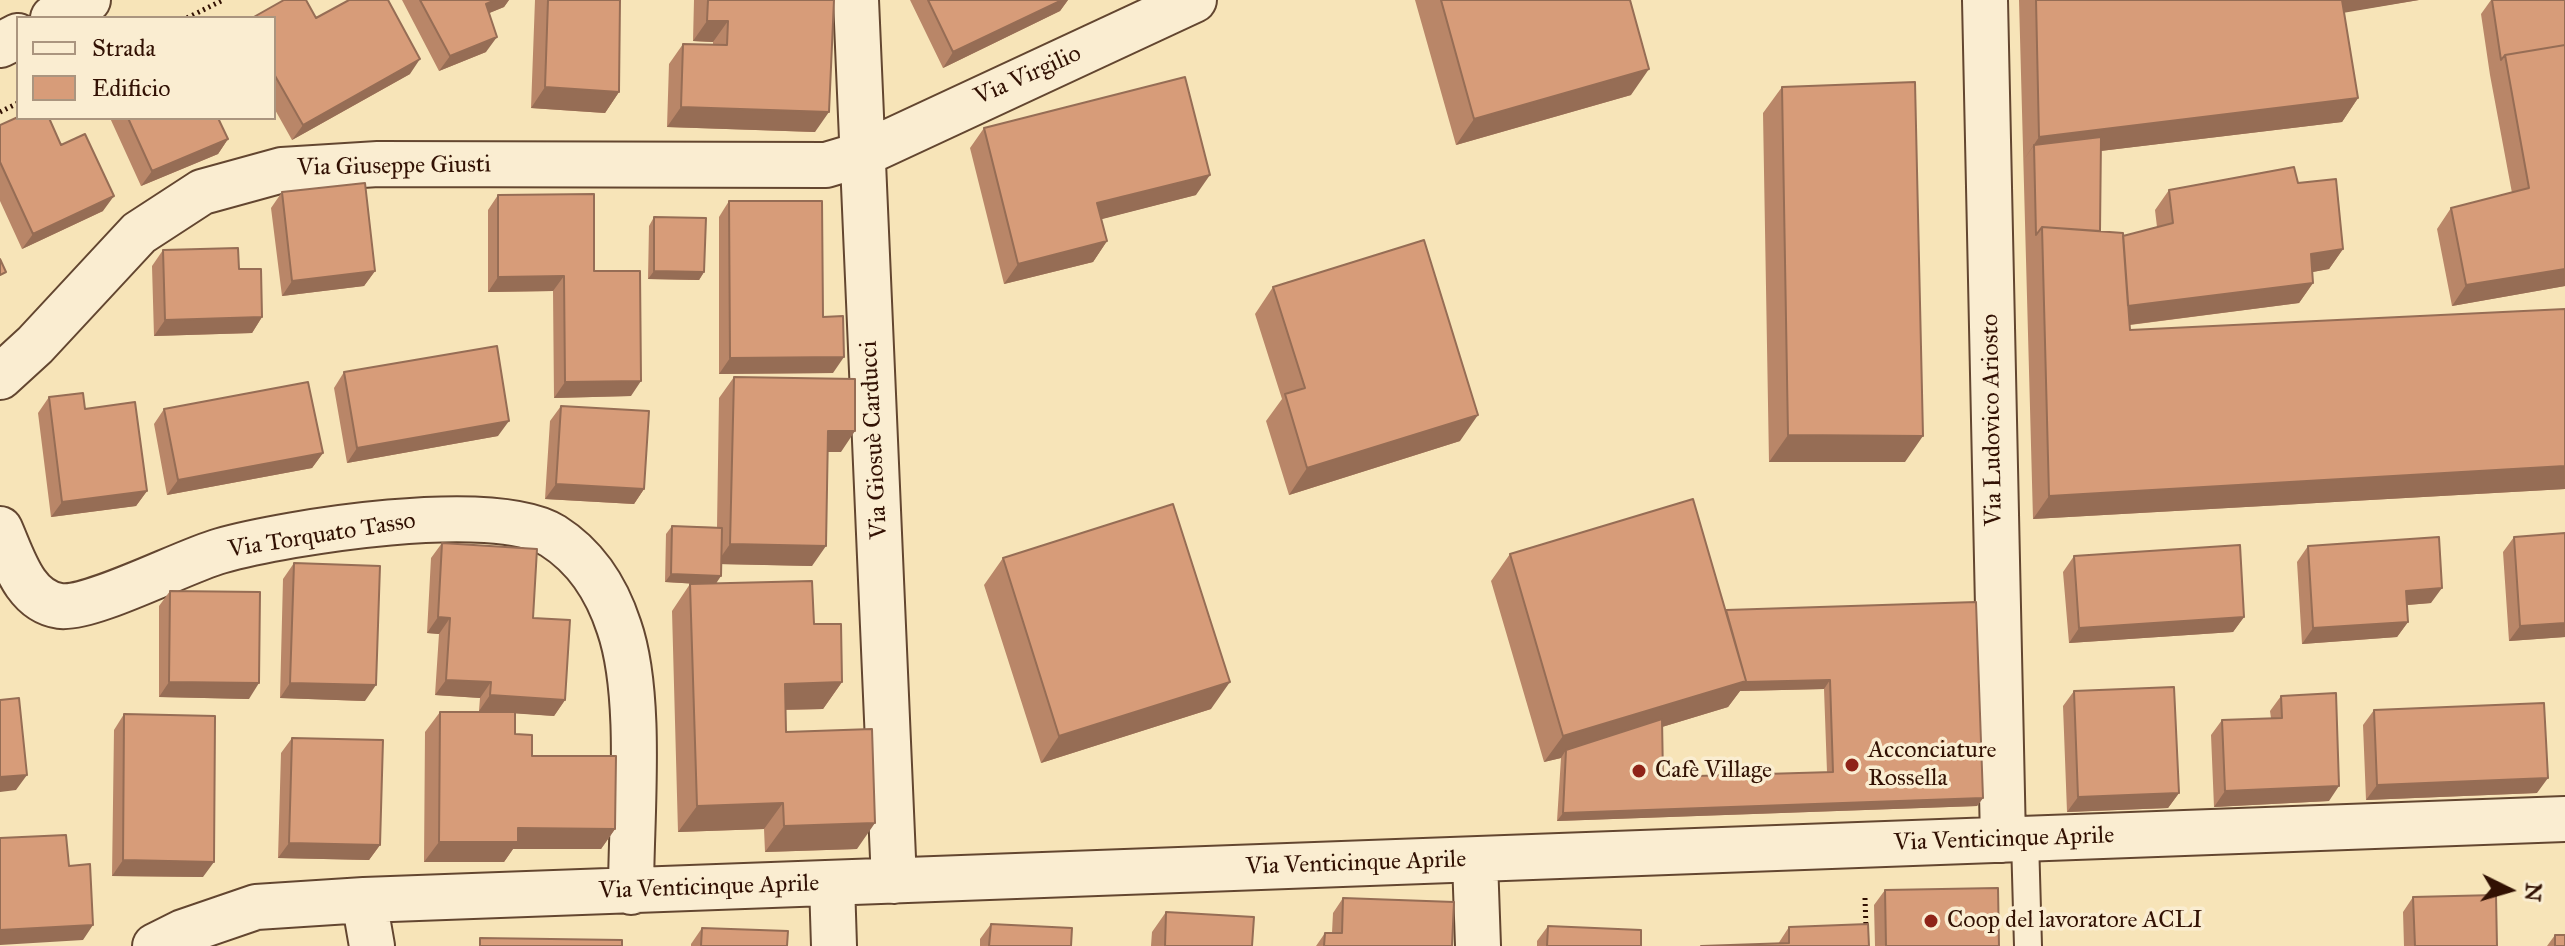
<!DOCTYPE html>
<html>
<head>
<meta charset="utf-8">
<style>
	body { margin:0 }
	#map { position:relative; width:2565px; height:946px; overflow:hidden; background:#f7e4b8; font-family:"IM FELL Great Primer",serif }
	canvas { display:block }
	.legend { position:absolute; left:16px; top:16px; width:260px; height:104px; box-sizing:border-box; background:#faedd1; border:2px solid #aa957f; margin:0; padding:10px 14px; list-style:none; font-size:24px; color:#321103 }
	.legend li { display:flex; align-items:center; gap:16px; height:40px }
	.legend b { width:40px; border:2px solid #aa957f }
	.north { position:absolute; left:2469px; top:850px; width:80px; height:80px; -webkit-text-stroke:6px #faedd1; paint-order:stroke; rotate:95deg; font-size:22px; font-weight:700; line-height:32px; text-align:center; color:#321103 }
	.north::after { content:''; display:block; margin:auto; width:28px; height:36px; background:#321103; clip-path:polygon(50% 0,100% 100%,50% 72%,0 100%) }
</style>
</head>
<body>
<div id="map">
<canvas width="2565" height="946"></canvas>
<ul class="legend">
<li><b style="height:10px;background:#faedd1"></b>Strada</li>
<li><b style="height:22px;background:#d79c79"></b>Edificio</li>
</ul>
<div class="north">N</div>
</div>
<script>
const ctx = document.querySelector('canvas').getContext('2d');
ctx.lineJoin = 'round';
function strokePath(path, color, width, dash) { ctx.strokeStyle = color; ctx.lineWidth = width; ctx.lineCap = dash ? 'butt' : 'round'; ctx.setLineDash(dash || []); ctx.stroke(path); }
function fillPath(path, color) { ctx.fillStyle = color; ctx.fill(path, 'evenodd'); }
function drawText(font, color, halo, rows, align = 'center') {
  ctx.font = font + ' "IM FELL Great Primer",serif'; ctx.lineWidth = 7; ctx.setLineDash([]); ctx.textBaseline = 'middle'; ctx.strokeStyle = halo; ctx.fillStyle = color; for (const [text, x, y, turn = 0] of rows) {
    ctx.save(); ctx.translate(x, y); ctx.rotate((+turn || 0) * Math.PI / 180); ctx.textAlign = isNaN(turn) ? turn : align; if (halo) ctx.strokeText(text, 0, 0); ctx.fillText(text, 0, 0); ctx.restore();
  }
}
const lane = new Path2D(`
	M2025,839L2028,946`);
const street = new Path2D(`
	M856,0L894,881
	M1985,0L2003,840
	M53,18L88,0
	M0,45L18,36
	M0,377L35,345L139,233L202,192L282,170L378,164L826,165L863,154L1194,0
	M0,529C13,558 24,601 60,606C91,610 184,561 220,551C287,532 494,499 553,536C586,557 607,590 619,627C643,696 631,817 631,892
	M1475,860L1478,946
	M832,883L834,946
	M364,900L372,946
	M155,946L183,932L256,907L364,900L2565,819`);
strokePath(lane, '#634630', 30);
strokePath(street, '#634630', 48);
strokePath(new Path2D(`
	M187,18L223,0
	M0,112L18,103
	M1865,898L1866,928`), '#321103', 5, [2, 4]);
strokePath(lane, '#faedd1', 26);
strokePath(street, '#faedd1', 44);
fillPath(new Path2D(`
	M402,0H509L504,7L489,13L486,52L439,71Z
	M535,0H620L619,92L605,113L531,108Z
	M694,0H834L815,132L667,127L669,64L683,44L713,45V42L693,41Z
	M910,0H1068L1060,11L943,68Z
	M1415,0H1630L1631,95L1456,145Z
	M2019,0H2419L2344,12L2358,98L2342,122L2100,151V231L2123,236L2157,227L2155,210L2169,190L2298,183L2343,249L2329,269L2312,272L2313,283L2299,303L2130,325V330L2565,309V489L2033,519Z
	M2491,0H2565V286L2452,306L2437,229L2451,208L2512,193L2490,75L2481,14Z
	M274,18H316L410,74L292,140L274,108Z
	M1782,87L1905,462H1769L1763,113Z
	M110,118H218L228,139L218,154L141,186Z
	M0,125L61,145L103,211L22,249L0,201Z
	M984,128L1196,195L1101,219L1107,241L1093,262L1004,284L970,148Z
	M282,192L375,271L364,286L282,296L271,208Z
	M498,195L594,271L631,396L554,398L553,291L488,292V210Z
	M729,201L823,317L833,373L719,374V217Z
	M654,217L704,272L699,280L648,279L649,226Z
	M163,250L239,269L262,317L252,333L154,336L152,266Z
	M1273,287L1460,441L1289,495L1266,421L1282,399L1255,314Z
	M344,372L498,436L347,463L334,388Z
	M734,377L841,452H828L812,566L722,564L716,584L814,624L842,682L823,709L785,710L786,732L857,849L765,852L764,829L678,832L672,611L690,584H700L665,582L666,534L672,526L717,527L719,398Z
	M49,397L85,409L147,491L136,506L51,517L38,413Z
	M561,406L644,489L634,504L545,499L550,421Z
	M164,409L323,453L312,468L167,495L154,424Z
	M2565,533V637L2509,641L2503,552L2514,537Z
	M442,543L533,618L565,700L554,716L515,713V734L532,756L615,829L601,849H513L504,862H424L425,732L440,712H496L479,711L480,698L435,695L439,634L427,633L431,558Z
	M2308,546L2431,603L2407,605L2408,622L2397,637L2302,644L2297,562Z
	M1510,554L1726,610L1976,602L1983,798L1977,806L1557,821L1561,758L1544,762L1491,581ZM1824,689L1827,772L1663,777L1662,727L1728,707L1740,691Z
	M2074,556L2244,617L2233,632L2069,643L2063,572Z
	M1003,558L1211,709L1041,763L984,585Z
	M294,563L365,701L280,698L283,579Z
	M170,591L249,699L159,697V606Z
	M2074,691L2179,793L2168,808L2067,812L2063,706Z
	M2281,696L2329,801L2214,807L2211,735L2222,720L2271,718L2270,711Z
	M2374,710L2537,793L2366,800L2363,725Z
	M124,714L203,877L112,876L114,730Z
	M292,738L380,845L369,860L278,858L281,753Z
	M1885,890L1999,946H1875L1874,905Z
	M2413,897L2497,946H2404L2403,912Z
	M1343,898L1452,946H1316L1325,933H1332L1333,913Z
	M1166,912L1252,946H1151L1152,932Z
	M991,924L1071,946H980V939Z
	M1548,926L1641,946H1537V941Z
	M1789,927L1869,946L1778,944Z
	M702,928L787,946H691V944Z
	M2555,935L2565,946H2547Z`), '#b98668');
fillPath(new Path2D(`
	M495,0H509L504,7L475,19L486,4Z
	M1062,0H1068L1060,11L943,68L953,52Z
	M2336,0H2419L2325,16Z
	M707,21H728L713,42L693,41Z
	M497,37L486,52L439,71L450,56Z
	M420,59L410,74L292,140L303,125Z
	M1649,69L1631,95L1456,145L1474,119Z
	M545,87L619,92L605,113L531,108Z
	M2358,98L2342,122L2034,159V145L2023,161L2039,137Z
	M681,107L829,112L815,132L667,127Z
	M228,139L218,154L141,186L152,171Z
	M1210,175L1196,195L1083,224L1097,203Z
	M114,196L103,211L22,249L33,234Z
	M1107,241L1093,262L1004,284L1018,264Z
	M2343,249L2329,269L2297,275L2311,254Z
	M2565,269V286L2452,306L2466,285Z
	M375,271L364,286L282,296L292,281Z
	M654,271L704,272L699,280L648,279Z
	M564,276L553,291L488,292L498,277Z
	M2313,283L2299,303L2112,327L2126,306Z
	M262,317L252,333L154,336L165,320Z
	M844,357L833,373L719,374L730,358Z
	M641,381L631,396L554,398L565,382Z
	M1478,415L1460,441L1289,495L1307,468Z
	M509,421L498,436L347,463L357,448Z
	M828,431H855L841,452H814Z
	M1788,435L1923,436L1905,462H1769Z
	M323,453L312,468L167,495L178,480Z
	M2565,466V489L2033,519L2049,496Z
	M556,484L644,489L634,504L545,499Z
	M147,491L136,506L51,517L62,502Z
	M730,544L826,546L812,566L716,564Z
	M671,574L721,576L715,585L665,582Z
	M2442,588L2431,603L2395,606L2406,591Z
	M438,617L450,618L439,634L427,633Z
	M2244,617L2233,632L2069,643L2079,628Z
	M2408,622L2397,637L2302,644L2313,628Z
	M2565,623V637L2509,641L2520,626Z
	M446,680L491,682L480,698L435,695Z
	M1830,680L1824,689L1740,691L1728,707L1566,756V750L1561,758L1544,762L1563,736L1746,681Z
	M169,682L259,683L249,699L159,697Z
	M842,682L823,709L766,710L785,684Z
	M1230,682L1211,709L1041,763L1059,736Z
	M290,683L376,685L365,701L280,698Z
	M490,695L565,700L554,716L479,711Z
	M27,775L16,790L0,792V777Z
	M2548,778L2537,793L2366,800L2377,785Z
	M2339,786L2329,801L2214,807L2225,791Z
	M2179,793L2168,808L2067,812L2078,797Z
	M1983,798L1977,806L1557,821L1563,813Z
	M783,803L764,829L678,832L697,806Z
	M875,823L857,849L765,852L784,826Z
	M518,828L615,829L601,849H513L504,862H424L439,842Z
	M289,843L380,845L369,860L278,858Z
	M123,860L214,862L203,877L112,876Z
	M93,925L83,940L0,945V930Z`), '#966d55');
const building = new Path2D(`
	M284,0H306L316,18L349,0H388L420,59L303,125L274,74V18H252Z
	M420,0H495L486,4L497,37L450,56Z
	M548,0H620L619,92L545,87Z
	M708,0H834L829,112L681,107L683,44L727,45L728,21H707Z
	M928,0H1062L953,52Z
	M1441,0H1630L1649,69L1474,119Z
	M2036,0H2342L2358,98L2039,137Z
	M2492,0H2565V45L2505,55L2501,60Z
	M2565,45V269L2466,285L2451,208L2529,188L2505,55Z
	M1185,77L1210,175L1097,203L1107,241L1018,264L984,128Z
	M1915,82L1923,436L1788,435L1782,87Z
	M18,117V118H49L61,145L85,134L114,196L33,234L0,162V125Z
	M128,118H218L228,139L152,171Z
	M2101,137L2100,231L2042,227L2036,235L2034,145Z
	M2294,167L2298,183L2336,179L2343,249L2311,254L2313,283L2128,306L2123,236L2173,223L2169,190Z
	M365,183L375,271L292,281L282,192Z
	M594,194V271H640L641,381L565,382L564,276L498,277V195Z
	M729,201H822L823,317L843,316L844,357L730,358Z
	M654,217L706,218L704,272L654,271Z
	M2042,227L2123,233L2130,330L2565,309V466L2049,496Z
	M1424,240L1478,415L1307,468L1285,394L1305,388L1273,287Z
	M238,248L239,269H261L262,317L165,320L163,250Z
	M0,259L6,272L0,275Z
	M497,346L509,421L357,448L344,372Z
	M734,377L855,379V431H828L826,546L730,544Z
	M308,382L323,453L178,480L164,409Z
	M83,393L85,409L135,402L147,491L62,502L49,397Z
	M561,406L649,411L644,489L556,484Z
	M1693,499L1746,681L1563,736L1510,554Z
	M1173,504L1230,682L1059,736L1003,558Z
	M672,526L722,528L721,576L671,574Z
	M2565,533V623L2520,626L2514,537Z
	M2439,537L2442,588L2406,591L2408,622L2313,628L2308,546Z
	M442,543L537,549L533,618L570,620L565,700L490,695L491,682L446,680L450,618L438,617Z
	M2240,545L2244,617L2079,628L2074,556Z
	M294,563L380,566L376,685L290,683Z
	M812,581L814,624H841L842,682L785,684L786,732L872,729L875,823L784,826L783,803L697,806L690,584Z
	M170,591L260,592L259,683L169,682Z
	M1976,602L1983,798L1563,813L1566,750L1662,719L1663,777L1833,772L1830,680L1746,682V681L1726,610Z
	M2174,687L2179,793L2078,797L2074,691Z
	M2336,693L2339,786L2225,791L2222,720L2282,718L2281,696Z
	M19,698L27,775L0,777V700Z
	M2544,703L2548,778L2377,785L2374,710Z
	M440,712H515V734L532,735V756H616L615,829L518,828V842H439Z
	M124,714L215,716L214,862L123,860Z
	M292,738L383,740L380,845L289,843Z
	M66,835L69,866L90,864L93,925L0,930V838Z
	M1998,888L1999,946H1886L1885,890Z
	M2496,895L2497,946H2415L2413,897Z
	M1343,898L1454,902L1452,946H1324L1325,933H1342Z
	M1166,912L1254,917L1252,946H1165Z
	M991,924L1072,928L1071,946H989Z
	M1868,924L1869,946H1701L1789,943V927Z
	M1548,926L1641,930V946H1547Z
	M702,928L788,931L787,946H701Z
	M2555,935H2565V946H2555Z
	M480,938L622,940V946H480Z`);
fillPath(building, '#d79c79');
strokePath(building, '#966d55', 2);
for (const [x, y, r, color] of [
	[1852,765,8,"#8f2418"],
	[1639,771,8,"#8f2418"],
	[1931,921,8,"#8f2418"]
]) { const dot = new Path2D(); dot.arc(x, y, r, 0, 2 * Math.PI); ctx.fillStyle = color; ctx.fill(dot); strokePath(dot, '#faedd1', 3); }
drawText('24px', '#321103', '#faedd1', [
	["Via Virgilio",1028,76,-24],
	["Via Giuseppe Giusti",394,167,-1],
	["Via Ludovico Ariosto",1993,420,-91],
	["Via Giosuè Carducci",875,440,-93],
	["Via Torquato Tasso",322,536,-9],
	["Via Venticinque Aprile",2004,840,-2],
	["Via Venticinque Aprile",1356,864,-2],
	["Via Venticinque Aprile",709,888,-2]
]);
drawText('24px', '#321103', '#faedd1', [
	["Acconciature",1868,751],
	["Rossella",1868,779],
	["Cafè Village",1655,771],
	["Coop del lavoratore ACLI",1947,921]
], 'left');
</script>
</body>
</html>
